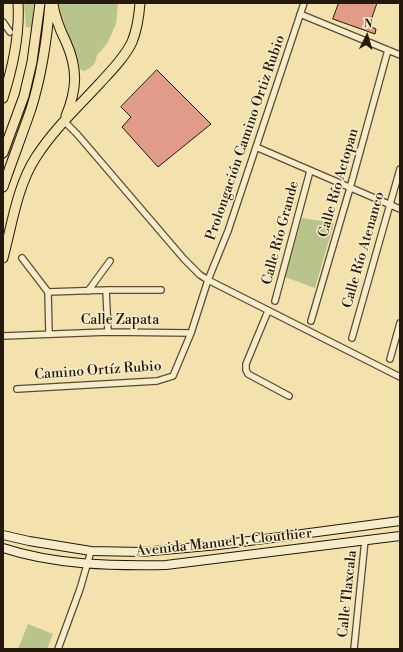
<!DOCTYPE html>
<html>
<head>
<meta charset="utf-8">
<style>
	body { margin:0 }
	#map { position:relative; width:403px; height:652px; overflow:hidden; background:#f3e1ae; font-family:"Libre Bodoni",serif }
	canvas { display:block }
	.frame { position:absolute; inset:0; border:4px solid #25180c; pointer-events:none }
	.north { position:absolute; left:347px; top:16px; width:40px; height:40px; -webkit-text-stroke:3px #f7ecca; paint-order:stroke; rotate:5deg; font-size:11px; font-weight:700; line-height:16px; text-align:center; color:#25180c }
	.north::after { content:''; display:block; margin:auto; width:14px; height:18px; background:#25180c; clip-path:polygon(50% 0,100% 100%,50% 72%,0 100%) }
</style>
</head>
<body>
<div id="map">
<canvas width="403" height="652"></canvas>
<div class="frame"></div>
<div class="north">N</div>
</div>
<script>
const ctx = document.querySelector('canvas').getContext('2d');
ctx.lineJoin = 'round';
function fillPath(path, color) { ctx.fillStyle = color; ctx.fill(path, 'evenodd'); }
function strokePath(path, color, width, dash) { ctx.strokeStyle = color; ctx.lineWidth = width; ctx.lineCap = dash ? 'butt' : 'round'; ctx.setLineDash(dash || []); ctx.stroke(path); }
function drawText(font, color, halo, rows, align = 'center') {
  ctx.font = font + ' "Libre Bodoni",serif'; ctx.lineWidth = 3; ctx.setLineDash([]); ctx.textBaseline = 'middle'; ctx.strokeStyle = halo; ctx.fillStyle = color; for (const [text, x, y, turn = 0] of rows) {
    ctx.save(); ctx.translate(x, y); ctx.rotate((+turn || 0) * Math.PI / 180); ctx.textAlign = isNaN(turn) ? turn : align; if (halo) ctx.strokeText(text, 0, 0); ctx.fillText(text, 0, 0); ctx.restore();
  }
}
fillPath(new Path2D(`
	M24,3H34L32,28L26,27Z
	M57,3H118L116,24L107,44L97,55L95,63L90,68L84,71L80,69L78,60L57,10Z
	M302,218L334,223L315,288L285,277Z
	M28,624L53,634L47,649H18Z`), '#b9c38c');
const building = new Path2D(`
	M339,3H377L369,26L376,29L375,34L333,19Z
	M157,70L211,124L158,167L122,127L131,117L121,107Z`);
fillPath(building, '#e19c89');
strokePath(building, '#25180c', 1);
const minor = new Path2D(`
	M300,14L400,55
	M3,22L10,32
	M64,121L77,134L184,259L200,275L208,280L400,377
	M256,147L400,209
	M22,258L48,292L106,290H161
	M106,290L108,332
	M88,291L110,261
	M48,292L49,334
	M275,301L310,171
	M268,311L246,364V370L248,374L289,396
	M311,321L350,188L388,50
	M3,336L108,332L191,333
	M352,338L400,169
	M390,359L400,323
	M17,389L157,381L173,376L191,333L208,280L228,231L304,3
	M58,649L80,589L91,551
	M354,649L365,540`);
const secondary = new Path2D(`
	M3,535L29,541L91,551L142,552L219,545L400,521
	M3,548C55,565 111,566 166,565L400,536`);
const trunk = new Path2D(`
	M53,4C55,18 60,30 66,42C78,69 77,89 66,116
	M3,98C13,67 20,36 18,3
	M3,153L24,96L32,62L40,3
	M3,187C12,161 22,135 31,109C42,74 47,39 50,3
	M3,258C12,225 17,186 36,157C54,129 78,107 100,83C111,71 125,57 132,42C137,30 139,16 140,3`);
strokePath(minor, '#584a34', 8);
strokePath(secondary, '#25180c', 10);
strokePath(trunk, '#25180c', 11);
strokePath(minor, '#f7ecca', 5.5);
strokePath(secondary, '#f7ecca', 8);
strokePath(trunk, '#f3e1ae', 9);
drawText('14px', '#25180c', '#f7ecca', [
	["Prolongación Camino Ortiz Rubio",246,138,-71],
	["Calle Río Actopan",339,183,-74],
	["Calle Río Grande",281,233,-75],
	["Calle Río Atenanco",364,250,-74],
	["Calle Zapata",120,321],
	["Camino Ortíz Rubio",98,371,-4],
	["Avenida Manuel J. Clouthier",224,543,-6],
	["Calle Tlaxcala",348,594,-84]
]);
</script>
</body>
</html>
